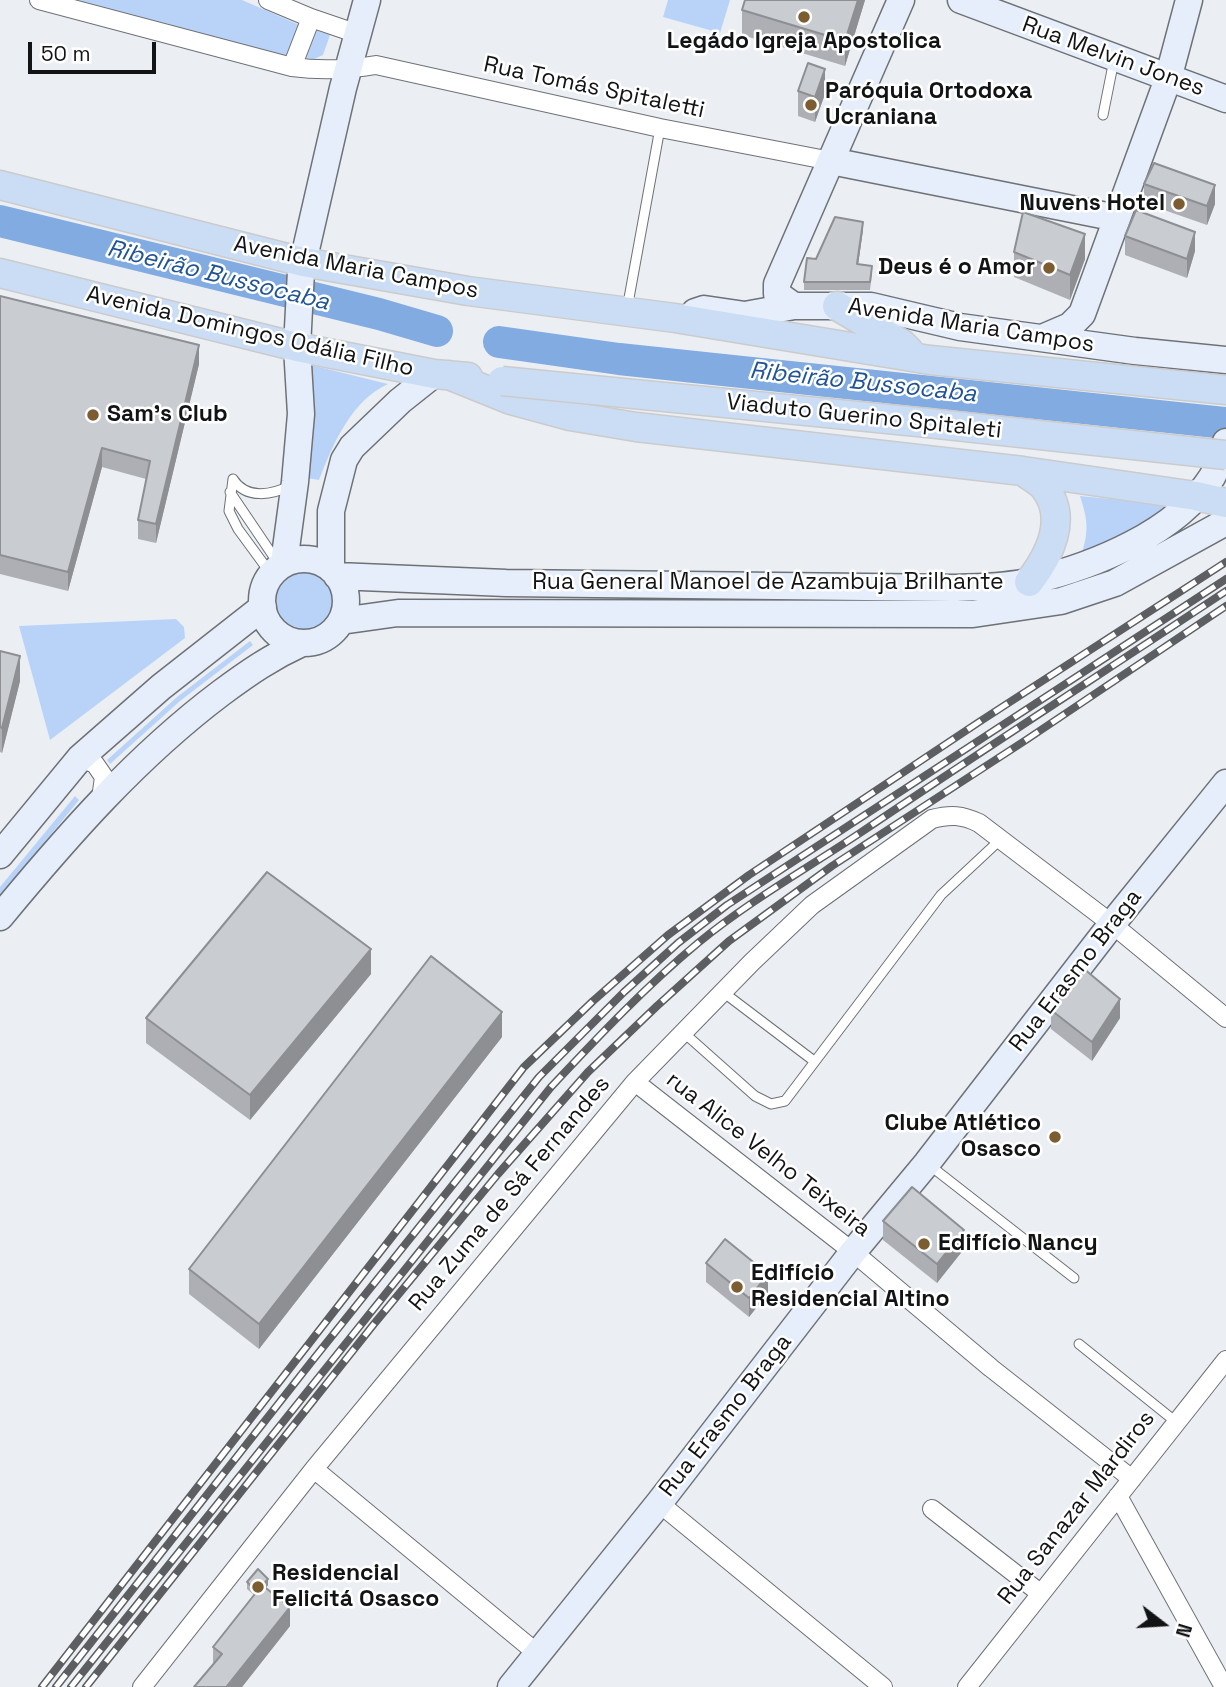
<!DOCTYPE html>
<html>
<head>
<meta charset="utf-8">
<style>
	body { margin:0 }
	#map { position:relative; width:1226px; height:1687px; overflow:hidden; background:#ebeff4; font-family:"Space Grotesk",sans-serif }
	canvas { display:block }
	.north { position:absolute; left:1128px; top:1589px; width:70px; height:70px; -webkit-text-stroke:5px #fff; paint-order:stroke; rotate:107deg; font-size:19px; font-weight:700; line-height:28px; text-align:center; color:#121315 }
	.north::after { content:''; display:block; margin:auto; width:24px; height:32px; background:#121315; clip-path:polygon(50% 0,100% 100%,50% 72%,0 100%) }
	.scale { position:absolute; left:28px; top:42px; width:128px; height:32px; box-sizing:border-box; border:4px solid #121315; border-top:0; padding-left:9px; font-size:21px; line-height:24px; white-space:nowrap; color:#121315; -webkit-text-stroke:5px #fff; paint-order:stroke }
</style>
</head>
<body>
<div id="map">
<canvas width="1226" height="1687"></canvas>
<div class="north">N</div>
<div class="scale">50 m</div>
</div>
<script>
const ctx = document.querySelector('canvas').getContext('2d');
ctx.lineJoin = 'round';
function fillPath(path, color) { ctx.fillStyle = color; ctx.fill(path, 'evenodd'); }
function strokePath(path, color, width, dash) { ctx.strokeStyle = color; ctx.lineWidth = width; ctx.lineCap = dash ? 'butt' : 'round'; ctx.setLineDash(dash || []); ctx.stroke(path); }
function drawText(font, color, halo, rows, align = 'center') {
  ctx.font = font + ' "Space Grotesk",sans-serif'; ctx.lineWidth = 5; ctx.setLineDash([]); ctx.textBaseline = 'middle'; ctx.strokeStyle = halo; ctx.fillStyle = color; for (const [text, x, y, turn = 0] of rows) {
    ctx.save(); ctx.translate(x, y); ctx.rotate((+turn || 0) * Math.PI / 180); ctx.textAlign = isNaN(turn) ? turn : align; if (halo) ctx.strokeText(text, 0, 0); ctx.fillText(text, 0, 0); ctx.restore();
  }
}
fillPath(new Path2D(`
	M77,0H242L302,26L330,35L323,55L314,59L275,56Z
	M668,0H730L720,33L663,17Z
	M311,365L388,384C351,401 333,444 319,480L307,478L314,429Z
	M1080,496L1172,505L1161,516L1081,556C1089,531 1088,521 1080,496Z
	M273 603a32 32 0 1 1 64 0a32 32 0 1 1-64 0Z
	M176,619L184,627L185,638L50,740L19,626Z
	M250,641L253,645L180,701L110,764L107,760L177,697Z
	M75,796L79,800L0,897V887Z`), '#b9d3f8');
strokePath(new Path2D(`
	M0,221L379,314L437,331
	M499,342L619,359L1226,423`), '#82abe1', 32);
const lane = new Path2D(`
	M1103,115L1114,60
	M627,309L660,128
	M233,479L229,511L238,529L271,574
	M233,479C246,500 273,495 291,485
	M230,492L278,563
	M723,992L814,1061
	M683,1032L755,1096L771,1104L785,1101L941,895L1001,839
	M928,1164L1074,1278
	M1079,1344L1176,1422`);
const street = new Path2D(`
	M39,0L292,67C321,71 347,70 376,65L660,128L831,161
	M268,0L311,18L358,34
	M292,67L311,18
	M80,758L95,764L104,777L101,799
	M635,1082L853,1252L991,1368L1132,1479
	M314,1469L538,1654
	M1118,1496L1224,1687
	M659,1503L883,1687
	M932,1509L1040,1593
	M142,1687L314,1469L635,1082L752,962L812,905L932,819C951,814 962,815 979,823L1112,924L1226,1018
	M967,1687L1226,1360`);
const secondary = new Path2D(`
	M961,0L1226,99
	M831,161L1117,218
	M794,306L777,294V284L901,0
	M695,312L704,309L745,315L794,306H871L960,327L1135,351L1226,360
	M1042,338L1070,326L1082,314L1168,79L1189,0
	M262 601a42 42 0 1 1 84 0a42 42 0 1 1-84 0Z
	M284,563L295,482L301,414L297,347L301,271L343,88L367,0
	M331,569V511L344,460L352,447L400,401L434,374
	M337,576L506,583L956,588C981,587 1007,587 1031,581C1094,566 1176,533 1212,477C1218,466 1221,453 1226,442
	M341,621L398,613L973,614L1061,601L1115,583L1226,522
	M0,855L80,758L161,687L263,607
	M0,917C67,836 136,757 221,693C248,673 271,657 302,643
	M511,1687L659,1503L853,1252L927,1163L1112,924L1226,783`);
const primary = new Path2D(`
	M0,185L303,262L468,291L675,318L930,360L1226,390
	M0,273L297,347L434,374L468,377
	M837,306L902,344L909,351
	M449,375L511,400L570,416L636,427L1023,471L1196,496L1226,503
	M1023,471C1029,476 1039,481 1044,487C1069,518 1049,556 1029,582`);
strokePath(lane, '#6e7176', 11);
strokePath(street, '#6e7176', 20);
strokePath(secondary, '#6e7176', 29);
strokePath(primary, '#cbcbcc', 31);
strokePath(lane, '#fff', 9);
strokePath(street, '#fff', 18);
strokePath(secondary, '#e5eefa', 26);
strokePath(primary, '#cbddf4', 28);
const rail = new Path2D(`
	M42,1687L524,1067L593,1001L668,935L749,875L979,722L1226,562
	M56,1687L312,1361L539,1077L624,992L678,943L727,905L1226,579
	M71,1687L551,1087C598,1037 645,987 698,943C748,902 806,869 860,833C981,751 1104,672 1226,591
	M86,1687L374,1324L498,1174L588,1072L657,1006L729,941L832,866L1026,740L1226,606`);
strokePath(rail, '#5c5e61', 8);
strokePath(rail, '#fff', 5, [16]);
const primaryBridge = new Path2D(`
	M502,381L928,423L1226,455`);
strokePath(primaryBridge, '#cbcbcc', 31, []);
strokePath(primaryBridge, '#cbddf4', 28);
fillPath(new Path2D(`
	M745,0H865L845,66L742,35V10Z
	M798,91L825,94L815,122L798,116Z
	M1144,184L1215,204L1207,225L1144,203Z
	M863,230L858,264L872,274L870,290H804V282L816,259Z
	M1125,236L1195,251L1187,278L1125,255Z
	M1014,252L1085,259L1070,300L1014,277Z
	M0,296L199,364L156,543L138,539V520L146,479L102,467L68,591L0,574Z
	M0,651L20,681L2,753L0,752Z
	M371,974L250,1120L146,1043V1018Z
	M1051,1010L1120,1018L1092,1061L1051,1029Z
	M502,1037L259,1349L189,1294V1269Z
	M883,1221L964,1249L937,1283L883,1240Z
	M706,1263L768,1293L749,1317L706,1282Z
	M247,1582L268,1585L266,1588L290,1626L242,1687H194L213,1664V1647L254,1595L247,1589Z`), '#adafb4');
fillPath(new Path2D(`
	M858,0H865L845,66V41Z
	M825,69V94L815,122V97Z
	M1215,185V204L1207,225V206Z
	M863,222V230L857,272V264Z
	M1195,232V251L1187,278V259Z
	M1085,234V259L1070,300V275Z
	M199,345V364L156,543V524Z
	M102,448V467L68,591V572Z
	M20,656V681L2,753V728Z
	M371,949V974L250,1120V1095Z
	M1120,999V1018L1092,1061V1042Z
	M502,1012V1037L259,1349V1324Z
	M964,1230V1249L937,1283V1264Z
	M768,1274V1293L749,1317V1298Z
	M268,1579V1585L258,1598V1592Z
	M290,1607V1626L242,1687H227Z`), '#8d8f92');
const building = new Path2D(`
	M745,0H858L845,41L742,10Z
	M808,63L825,69L815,97L798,91Z
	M1154,163L1215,185L1207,206L1144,184Z
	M1136,210L1195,232L1187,259L1125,236Z
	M1023,212L1085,234L1070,275L1014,252Z
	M835,217L863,222L857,264L872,266L870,282H804L807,258L816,259Z
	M0,296L199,345L156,524L138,520L150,461L102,448L68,572L0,555Z
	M0,651L20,656L2,728L0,727Z
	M267,872L371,949L250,1095L146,1018Z
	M431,956L502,1012L259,1324L189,1269Z
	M1083,968L1120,999L1092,1042L1051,1010Z
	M912,1187L964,1230L937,1264L883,1221Z
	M725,1239L768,1274L749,1298L706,1263Z
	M258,1569L268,1579L257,1591L247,1582Z
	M262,1585L290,1607L227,1686L228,1687H194L222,1654L213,1647Z`);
fillPath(building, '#c9ccd1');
strokePath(building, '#8d8f92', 2);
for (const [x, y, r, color] of [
	[804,17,7,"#7b5d31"],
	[811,105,7,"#7b5d31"],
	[1179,204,7,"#7b5d31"],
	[1049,268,7,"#7b5d31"],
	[93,415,7,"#7b5d31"],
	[1055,1137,7,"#7b5d31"],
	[924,1244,7,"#7b5d31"],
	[737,1287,7,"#7b5d31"],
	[258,1587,7,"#7b5d31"]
]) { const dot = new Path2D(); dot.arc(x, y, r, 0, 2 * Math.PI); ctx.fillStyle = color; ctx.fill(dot); strokePath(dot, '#fff', 2.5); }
drawText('bold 23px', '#121315', '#fff', [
	["Legádo Igreja Apostolica",804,42,"center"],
	["Paróquia Ortodoxa",825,92],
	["Ucraniana",825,118],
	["Nuvens Hotel",1165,204,"right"],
	["Deus é o Amor",1035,268,"right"],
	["Sam's Club",107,415],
	["Clube Atlético",1041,1124,"right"],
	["Osasco",1041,1150,"right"],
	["Edifício Nancy",938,1244],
	["Edifício",751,1274],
	["Residencial Altino",751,1300],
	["Residencial",272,1574],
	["Felicitá Osasco",272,1600]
], 'left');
drawText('23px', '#121315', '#fff', [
	["Rua Melvin Jones",1113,57,20],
	["Rua Tomás Spitaletti",594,88,12],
	["Avenida Maria Campos",356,268,11],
	["Avenida Maria Campos",971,326,9],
	["Avenida Domingos Odália Filho",250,332,13],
	["Viaduto Guerino Spitaleti",864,417,6],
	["Rua General Manoel de Azambuja Brilhante",768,583],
	["Rua Erasmo Braga",1076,971,-52],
	["rua Alice Velho Teixeira",768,1155,38],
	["Rua Zuma de Sá Fernandes",510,1194,-50],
	["Rua Erasmo Braga",726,1416,-52],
	["Rua Sanazar Mardiros",1077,1508,-52]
]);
drawText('italic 24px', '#205496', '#fff', [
	["Ribeirão Bussocaba",218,276,14],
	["Ribeirão Bussocaba",863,383,6]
]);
</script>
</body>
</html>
